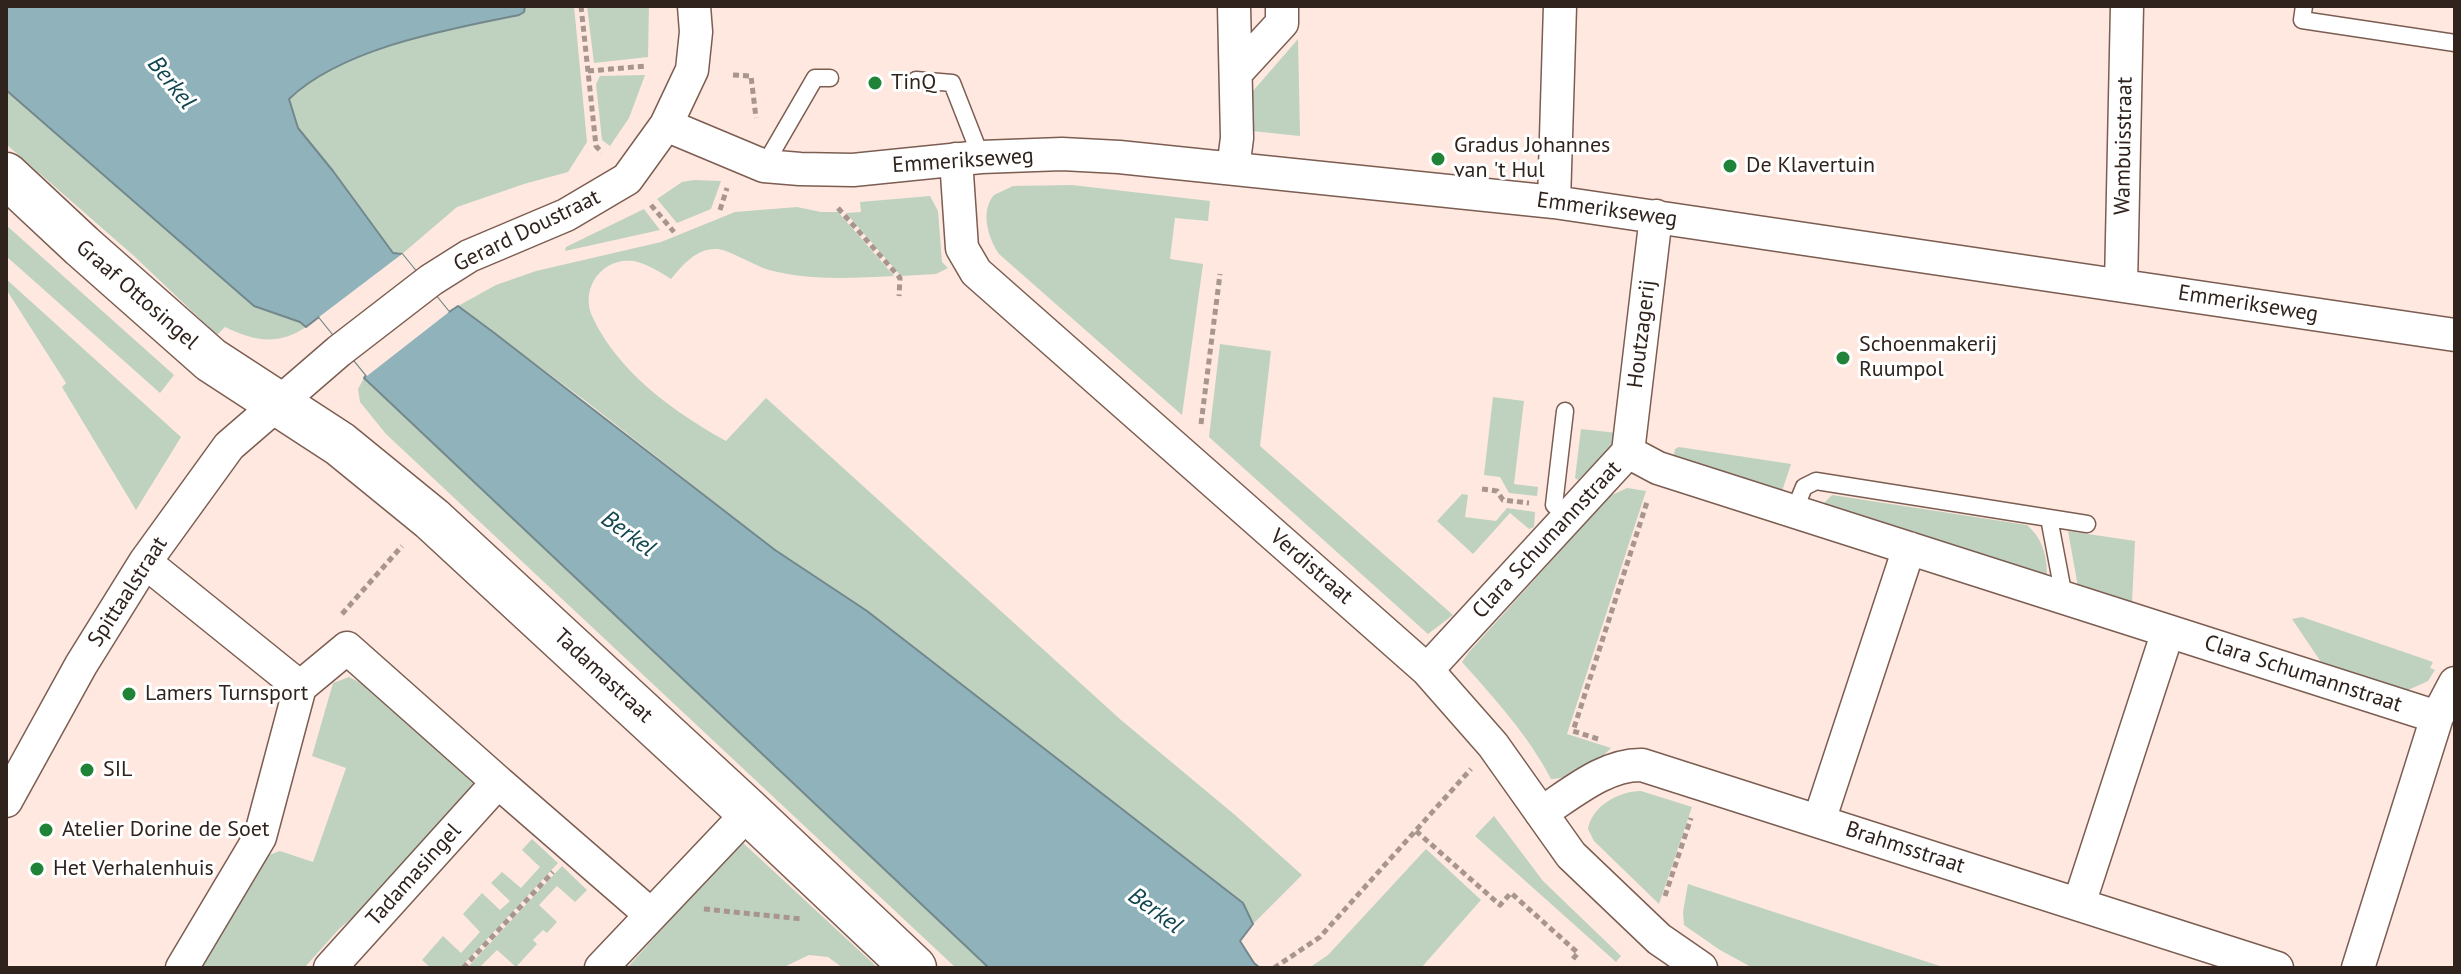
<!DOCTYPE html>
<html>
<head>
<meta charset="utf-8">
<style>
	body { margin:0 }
	#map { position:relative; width:2461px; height:974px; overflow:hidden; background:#fee8df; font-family:"PT Sans",sans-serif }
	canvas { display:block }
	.frame { position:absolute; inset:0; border:8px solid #30231d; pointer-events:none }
</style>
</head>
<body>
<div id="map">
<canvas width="2461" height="974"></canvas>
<div class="frame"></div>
</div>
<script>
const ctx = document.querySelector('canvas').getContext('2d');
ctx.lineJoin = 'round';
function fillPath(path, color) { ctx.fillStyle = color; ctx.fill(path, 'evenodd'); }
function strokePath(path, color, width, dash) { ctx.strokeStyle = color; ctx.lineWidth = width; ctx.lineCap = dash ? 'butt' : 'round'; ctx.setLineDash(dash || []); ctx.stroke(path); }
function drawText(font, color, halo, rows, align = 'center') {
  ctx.font = font + ' "PT Sans",sans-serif'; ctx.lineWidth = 6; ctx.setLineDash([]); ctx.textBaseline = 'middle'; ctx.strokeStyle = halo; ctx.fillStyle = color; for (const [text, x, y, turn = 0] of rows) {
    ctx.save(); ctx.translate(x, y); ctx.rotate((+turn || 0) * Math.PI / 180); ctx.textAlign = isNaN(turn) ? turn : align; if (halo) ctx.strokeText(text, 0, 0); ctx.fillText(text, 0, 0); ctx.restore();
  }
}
fillPath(new Path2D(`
	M525,6H574L587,142L568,172L524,184L457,207L402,254L393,253L333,171L298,128L289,99C342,48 453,28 524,12Z
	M587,6H649L648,57L594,63Z
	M1298,39L1300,136L1252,131L1253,91Z
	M645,75L629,118L610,146L602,140L596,84L600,76Z
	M6,90L254,306L300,322L306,327C278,346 254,341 225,327L217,335L134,256L6,144Z
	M694,180L721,181L711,209L677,223L657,199L682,182Z
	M1072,185L1210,201L1208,221L1175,218L1170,259L1203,264L1182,415L999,254C988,238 980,211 994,195L1013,186Z
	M930,196L938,211L942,262L948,268L936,274L901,276L846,213L861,212L860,202Z
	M797,207L821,212H838L894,276C852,278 810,281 769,270C755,266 727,249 717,249C696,248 683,265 671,279C660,272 646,263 633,261C601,257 579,290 593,318C619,373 674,412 726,441L766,398L1121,720L1235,815L1302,875L1253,924L1243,903L867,611L775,550L587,402L458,306L496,285L536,271L661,242L735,212Z
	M644,209L660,230L565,251L566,247Z
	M6,225L174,375L160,393L6,256Z
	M6,279L181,437L136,510L62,387L66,383L6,289Z
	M1220,344L1271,351L1260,446L1453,615L1428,634L1209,437Z
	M364,378L989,968H956L386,434L360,402L358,389Z
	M1493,397L1524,401L1514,484L1538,487L1537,496L1509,493L1500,477L1484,475Z
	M1581,429L1617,433L1609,450L1578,480L1575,478Z
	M1679,447L1791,464L1782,491L1674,455L1675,449Z
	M1627,488L1646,491L1567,734L1611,748C1597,763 1571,779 1551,779C1528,735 1495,699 1462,662L1469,652L1610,496Z
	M1462,494L1468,495L1465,517L1496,521L1507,508L1535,512L1534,527L1529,529L1510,513L1473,554L1437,521Z
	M1832,495L2027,525C2043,539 2047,556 2047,577L1823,504Z
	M2068,531L2135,541L2132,603L2078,587Z
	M2302,617L2433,662L2430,668L2435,670L2428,681L2406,691L2323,665L2292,619Z
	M349,677L361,683L477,786L379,895L339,929L304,968H201L269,855L280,851L313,862L346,768L312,756L333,683Z
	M1641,791L1692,807L1659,904L1594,841L1588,829C1592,806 1619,791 1641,791Z
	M1494,816L1543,881L1621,956L1616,962L1475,836Z
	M532,839L558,863L460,968H431L422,960L443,936L461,953L480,932L463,914L482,893L500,910L510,901L491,883L502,872L521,888L540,867L522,850Z
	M741,841L878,968H843L828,957L809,955L782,968H627Z
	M1426,849L1481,900L1421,968H1309L1328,955Z
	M562,866L587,890L575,902L557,886L539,905L557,922L547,933L543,930L533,940L537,944L516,967L497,950L479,968H467Z
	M1688,884L1946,968H1753L1720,950L1684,925L1683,912Z`), '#bed2bf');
const water = new Path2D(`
	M6,6H525L524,12L519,15C449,29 342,48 289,99L298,128L333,171L393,253L402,254L449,312L458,306L493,332L775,550L867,611L1243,903L1253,924L1240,941L1254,963L1260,968H989L364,378L366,375L319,317L306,327L300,322L254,306L6,90Z`);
fillPath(water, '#90b3bb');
strokePath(water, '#73888c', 2);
fillPath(new Path2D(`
	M402,254L449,312L367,376L319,317Z`), '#fee8df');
const lane = new Path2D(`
	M2304,6L2302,20L2455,43
	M916,80L952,83L981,157
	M764,166L815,78H830
	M1565,411L1554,505L1568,518
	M1794,511L1804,487L1816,481L2087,524
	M2049,518L2064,597`);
const street = new Path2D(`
	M1236,73L1282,23V6
	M666,125L764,166L800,169L853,170L981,157L1062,154L1119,157L1554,202L2455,335
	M956,159L962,248L976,272L1427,670L1493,745L1571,855L1659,939L1701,968
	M1233,169L1237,138L1234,6
	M1554,202L1560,6
	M2121,285L2127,6
	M1628,452L1656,216
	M145,562L300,687
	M1427,670L1628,452L1658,468L2437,717
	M498,782L650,914
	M6,801L81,665L145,562L229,446L339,351L431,280L469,256L566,215L627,179L666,125L692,70L696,32L694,6
	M1541,813C1571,794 1605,764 1642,765L2277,968
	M1819,821L1909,548
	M2079,904L2168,631
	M182,968L260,837L300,687L347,648L498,782L330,968
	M601,968L749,812
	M2358,968L2437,717L2455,683`);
const secondary = new Path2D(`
	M6,175L82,246L211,360L340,444L432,519L749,812L914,968`);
strokePath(lane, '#7c5d51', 19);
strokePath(street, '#7c5d51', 35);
strokePath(secondary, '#7c5d51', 47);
strokePath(new Path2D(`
	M581,6L596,146L602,153
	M588,71L647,66
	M733,75L751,76L756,118
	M651,205L674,232
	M838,208L900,278L899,296
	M720,210L727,188
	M1201,424L1220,274
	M1482,489L1497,491L1503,500L1529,503
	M342,614L402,546
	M1598,739L1573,731L1648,499
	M1416,831L1500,905L1511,893L1578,953L1572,960
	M1665,896L1691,818
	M704,909L802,919
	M463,968L553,872
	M1274,968L1320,937L1471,769`), '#a8968e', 5, [6, 4]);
strokePath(lane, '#fff', 16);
strokePath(street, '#fff', 32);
strokePath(secondary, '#fff', 44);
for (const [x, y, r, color] of [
	[875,83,8,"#208438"],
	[1438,159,8,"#208438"],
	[1730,166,8,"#208438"],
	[1843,358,8,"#208438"],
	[129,694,8,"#208438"],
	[87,770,8,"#208438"],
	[46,830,8,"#208438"],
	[37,869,8,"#208438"]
]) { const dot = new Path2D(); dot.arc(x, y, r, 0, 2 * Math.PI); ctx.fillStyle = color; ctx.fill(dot); strokePath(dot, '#fff', 3); }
drawText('22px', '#30231d', '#fff', [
	["TinQ",891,83],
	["Gradus Johannes",1454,146],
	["van 't Hul",1454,171],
	["De Klavertuin",1746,166],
	["Schoenmakerij",1859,345],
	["Ruumpol",1859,370],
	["Lamers Turnsport",145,694],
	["SIL",103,770],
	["Atelier Dorine de Soet",62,830],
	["Het Verhalenhuis",53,869]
], 'left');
drawText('22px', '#30231d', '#fff', [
	["Wambuisstraat",2124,146,-89],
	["Emmerikseweg",963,161,-4],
	["Emmerikseweg",1607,210,8],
	["Gerard Doustraat",527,231,-26],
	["Graaf Ottosingel",137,295,41],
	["Emmerikseweg",2248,304,9],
	["Houtzagerij",1642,334,-83],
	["Clara Schumannstraat",1547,540,-47],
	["Verdistraat",1311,567,41],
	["Spittaalstraat",128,592,-57],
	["Clara Schumannstraat",2303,674,18],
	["Tadamastraat",603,676,43],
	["Brahmsstraat",1905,848,18],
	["Tadamasingel",414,875,-48]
]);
drawText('italic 24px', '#114650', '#fff', [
	["Berkel",171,83,51],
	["Berkel",628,534,36],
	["Berkel",1155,911,36]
]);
</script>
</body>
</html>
